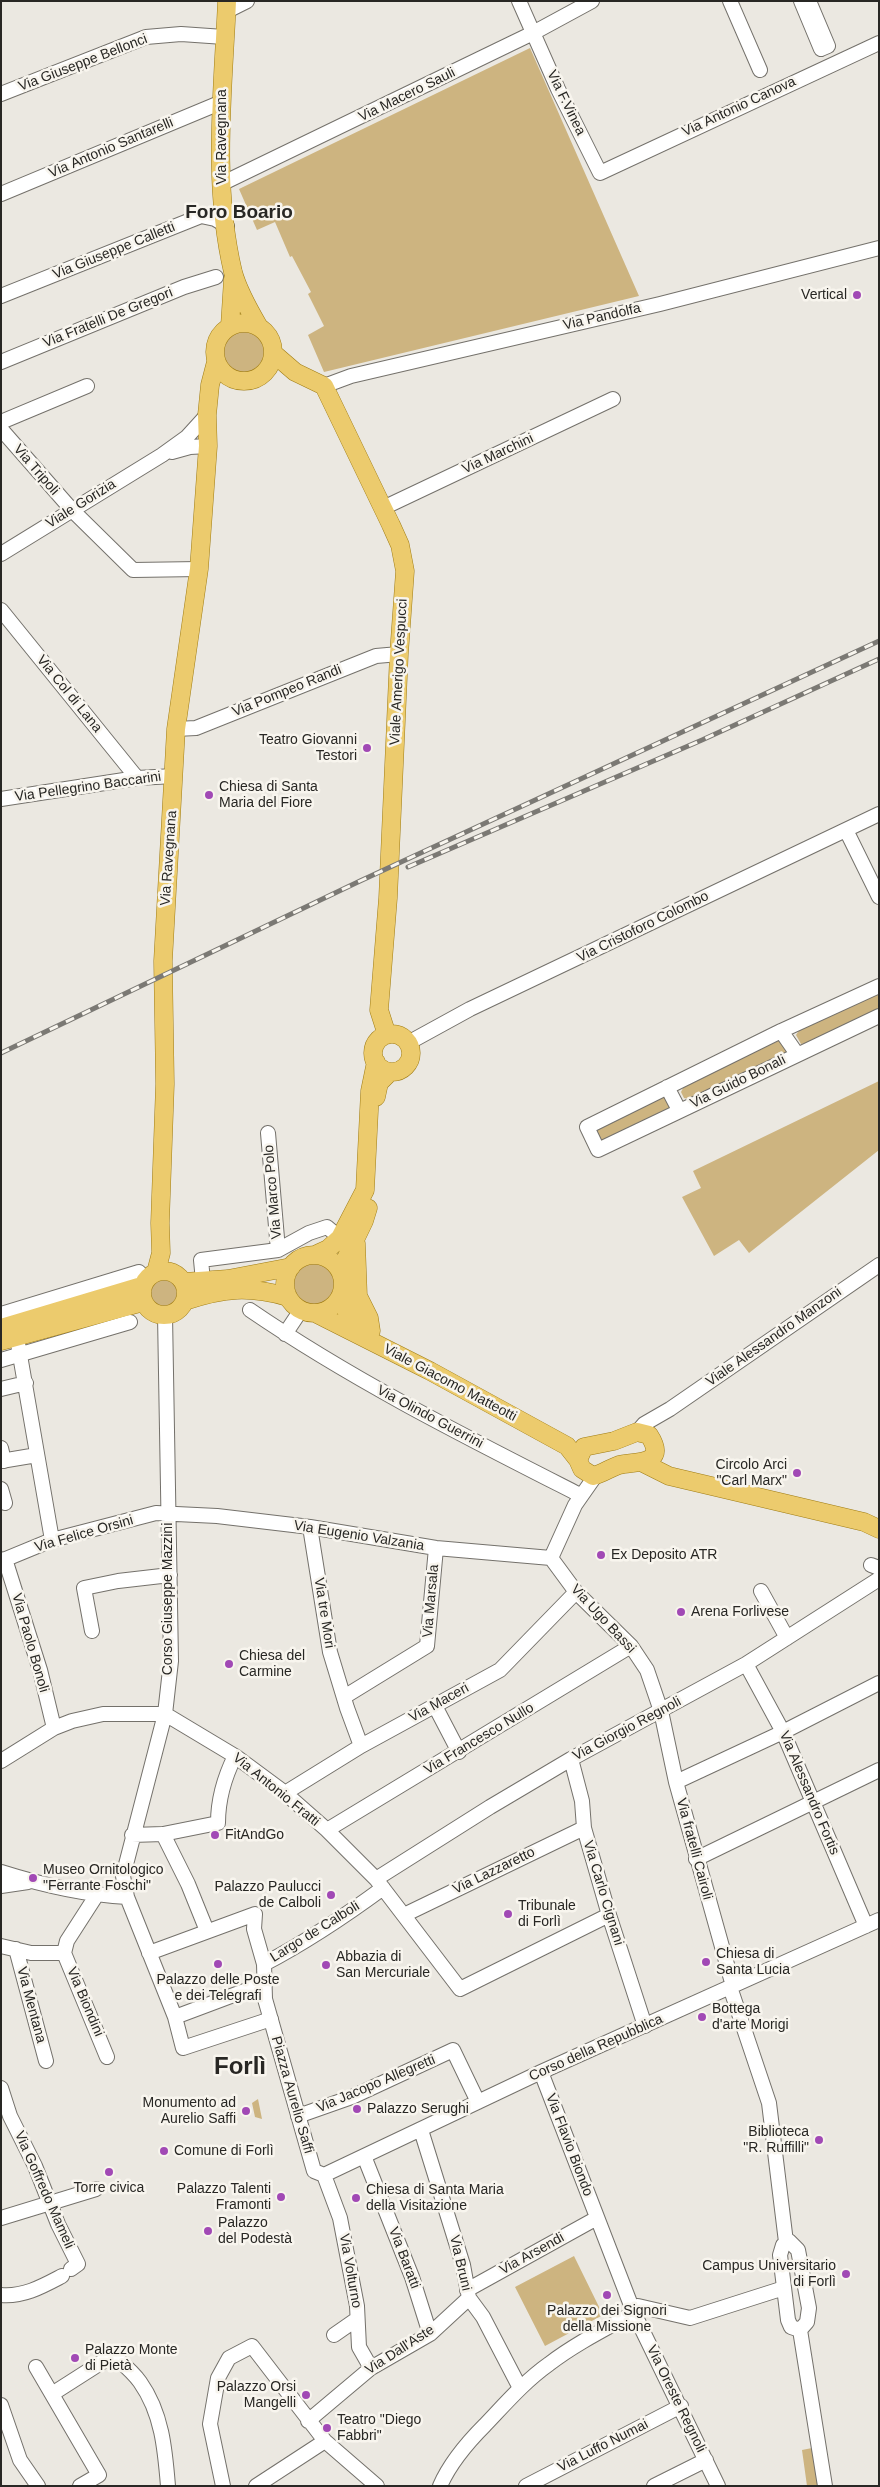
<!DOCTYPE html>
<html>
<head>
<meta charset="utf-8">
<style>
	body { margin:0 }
	#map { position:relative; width:880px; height:2487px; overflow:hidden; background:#ebe8e1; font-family:Arial,sans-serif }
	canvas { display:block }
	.frame { position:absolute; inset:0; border:2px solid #282724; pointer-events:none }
</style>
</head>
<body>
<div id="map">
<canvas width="880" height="2487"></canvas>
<div class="frame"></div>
</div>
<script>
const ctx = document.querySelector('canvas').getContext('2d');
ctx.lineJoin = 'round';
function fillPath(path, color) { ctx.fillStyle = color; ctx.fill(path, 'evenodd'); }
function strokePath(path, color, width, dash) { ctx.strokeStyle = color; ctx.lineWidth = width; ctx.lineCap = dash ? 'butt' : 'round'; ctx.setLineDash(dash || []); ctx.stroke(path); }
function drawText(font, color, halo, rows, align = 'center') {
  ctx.font = font + ' Arial,sans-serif'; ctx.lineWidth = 5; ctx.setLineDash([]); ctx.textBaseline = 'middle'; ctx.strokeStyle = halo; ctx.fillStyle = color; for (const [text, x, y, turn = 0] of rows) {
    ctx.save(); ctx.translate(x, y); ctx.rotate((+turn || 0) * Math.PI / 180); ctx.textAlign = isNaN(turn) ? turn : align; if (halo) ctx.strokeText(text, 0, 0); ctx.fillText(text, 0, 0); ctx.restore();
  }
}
fillPath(new Path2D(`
	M530,48L639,296L324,372L308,335L324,326L308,294L311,292L292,256L290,257L275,222L257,230L239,189Z
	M222 352a22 22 0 1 1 44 0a22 22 0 1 1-44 0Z
	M879,993V1011L808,1043L801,1044L796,1035L800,1029Z
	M780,1040L788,1048L786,1054L694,1100L684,1098L681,1092L684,1086Z
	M879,1081V1150L749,1253L739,1240L714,1256L682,1197L701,1188L693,1171Z
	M663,1097L668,1099L671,1105L669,1111L603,1142L595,1133L601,1127Z
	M294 1284a21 21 0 1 1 42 0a21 21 0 1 1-42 0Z
	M151 1293a13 13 0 1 1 26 0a13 13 0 1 1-26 0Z
	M258,2099L262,2119L255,2117L252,2103Z
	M228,2105L235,2106L238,2120L232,2124Z
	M574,2256L603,2315L545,2346L515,2287Z
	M812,2448L818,2486H807L802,2450Z`), '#cdb480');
const minor = new Path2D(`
	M519,1L558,89L600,173L879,43
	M730,1L760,70
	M801,1L821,49L828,46L809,1
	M227,11L247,1
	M1,94L146,37L181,34L224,37
	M221,184L533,33L592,1
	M1,194L222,102
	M1,296L201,216L215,219L227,226
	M1,362L184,287L216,277
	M324,386L351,376L660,304L879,248
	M1,422L87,386
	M1,429L72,510L133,570L199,569
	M172,452L190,447L208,446
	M383,508L613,399
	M1,554L162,455L187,437L207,415
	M1,610L137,778
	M176,729L196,728L376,656L399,654
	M1,799L137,778L174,776
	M846,830L879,897
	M879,986L781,1031L587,1127L598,1150L879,1016
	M781,1031L797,1054
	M408,1043L470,1009L879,814
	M667,1087L679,1110
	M268,1133L278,1250
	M203,1281L201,1260L278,1250L309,1233L327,1227L340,1238
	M250,1310C354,1381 466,1437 578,1494
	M1,1314L139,1272
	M165,1315L171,1661L165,1714L123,1876L127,1897L175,2017
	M285,1334L301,1310
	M17,1338L52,1540
	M1,1360L130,1322
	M1,1389L26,1383
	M637,1432L644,1424L670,1409L879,1265
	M1,1448L4,1461
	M1,1461L37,1455
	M1,1489L5,1503
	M310,1527L330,1652L347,1708L361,1746
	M551,1558L576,1592L631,1646L647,1670L661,1711L676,1782L733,1986
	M551,1558L575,1505L596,1475
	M5,1559L40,1670L54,1728
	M1,1561L52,1540L156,1513L217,1516L310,1527L436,1548L551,1558
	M871,1565L879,1568
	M761,1591L787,1638
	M92,1631L84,1588L118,1581L170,1575
	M746,1664L783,1732L866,1926
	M344,1697L427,1646L436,1548
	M435,1706L459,1752
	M571,1759L582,1801L584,1828L609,1915L645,2026
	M1,1761L54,1728L72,1721L103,1714H165L235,1756L285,1793L327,1830L376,1879L460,1989L609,1915
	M676,1782L783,1732L879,1683
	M285,1793L361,1746L500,1670L576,1592
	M327,1830L631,1646
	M163,1834L188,1884L207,1931
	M132,1835L163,1834L218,1823C218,1798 224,1778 235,1756
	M696,1859L879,1770
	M1,1872C42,1885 84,1895 127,1897
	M376,1879L490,1807L571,1759L746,1664L879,1579
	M1,1886L28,1882
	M96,1896L67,1941L64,1953L107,2057
	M404,1915L584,1828
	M1,1946L31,1953H64
	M16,1949L46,2061
	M149,1953L255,1914L254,1929L264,1964L265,1999L314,2171L324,2175L541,2072L879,1920
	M264,1964C306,1942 345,1916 383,1888
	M263,1984L175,2017L183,2048L271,2019
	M730,1987L769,2103L786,2242
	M541,2072L634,2313L718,2486
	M1,2088L10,2116L35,2166L58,2224L78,2264L71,2269
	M298,2116L352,2097L453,2050L478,2102
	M421,2130L463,2265L469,2298L483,2317L520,2388
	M364,2156L412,2277L430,2334
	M324,2175L340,2218L357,2306L359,2347L371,2368
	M1,2218L96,2189
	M789,2241L798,2250L809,2308L807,2322L800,2330L791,2327L788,2320L780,2255L783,2245Z
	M467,2290L597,2218
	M1,2295C24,2297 43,2286 62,2276
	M800,2330L825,2486
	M334,2335L357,2319
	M36,2367L99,2475L80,2486
	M52,2394L113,2355C122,2363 133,2372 140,2382C162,2413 165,2449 168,2486
	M1,2405L20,2460L38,2486
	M308,2421L371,2368L430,2334L469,2298
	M223,2486L210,2424L218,2378L229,2358L252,2346L325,2441L377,2486
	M256,2486L325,2441
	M440,2486C450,2463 468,2442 485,2425C506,2403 525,2381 549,2364C575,2344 605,2329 634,2313L638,2306L690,2318L784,2288
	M526,2486L681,2406
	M654,2486L706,2460`);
const major = new Path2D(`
	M227,1C223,91 212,183 233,272C238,291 249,310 259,327
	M215 352a29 29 0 1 1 58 0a29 29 0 1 1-58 0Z
	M230,326L233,279
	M273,353L295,372L324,386L391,525L400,545L405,571L399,654L388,898L379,1010L387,1035
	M373 1053a19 19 0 1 1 38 0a19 19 0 1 1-38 0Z
	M376,1097L379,1083L390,1072
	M356,1243L358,1296L369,1318L371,1331
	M315,1255L328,1249L340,1238L365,1190L370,1091L376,1062
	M285 1284a29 29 0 1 1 58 0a29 29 0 1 1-58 0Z
	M142 1293a22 22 0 1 1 44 0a22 22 0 1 1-44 0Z
	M340,1271L364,1221L368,1208
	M156,1272L161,1253L160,1223L165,1084L163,961L176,729L199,569L208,446L207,415L210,385L216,362
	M184,1282L228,1279L291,1267
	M343,1286C341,1313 348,1315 370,1330
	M185,1301C224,1288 249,1286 288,1297
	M315,1313L430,1371L567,1446L578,1460
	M1,1328L142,1286
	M1,1341L143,1302
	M637,1432L649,1435C669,1466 634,1461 619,1465C610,1468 602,1474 593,1476L582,1469L578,1460L584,1447L614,1441Z
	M643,1463L669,1476L864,1522L879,1529`);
strokePath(minor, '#74716b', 16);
strokePath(major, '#9f7c14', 19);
strokePath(minor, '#fff', 14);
strokePath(major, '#eccb6d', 18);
const rail = new Path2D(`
	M408,867L702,740L879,659
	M1,1053L360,881L879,641`);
strokePath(rail, '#7b7974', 5);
strokePath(rail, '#f8f5ee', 3, [9]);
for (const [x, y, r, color] of [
	[857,295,5,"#a149b5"],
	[367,748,5,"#a149b5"],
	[209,795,5,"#a149b5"],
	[797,1473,5,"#a149b5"],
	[601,1555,5,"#a149b5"],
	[681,1612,5,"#a149b5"],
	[229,1664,5,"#a149b5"],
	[215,1835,5,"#a149b5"],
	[33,1878,5,"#a149b5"],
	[331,1895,5,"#a149b5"],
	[508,1914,5,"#a149b5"],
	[706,1962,5,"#a149b5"],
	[218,1964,5,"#a149b5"],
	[326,1965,5,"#a149b5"],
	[702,2017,5,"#a149b5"],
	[357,2109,5,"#a149b5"],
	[246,2111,5,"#a149b5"],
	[819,2140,5,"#a149b5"],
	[164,2151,5,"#a149b5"],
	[109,2172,5,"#a149b5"],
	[281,2197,5,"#a149b5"],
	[356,2198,5,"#a149b5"],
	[208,2231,5,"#a149b5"],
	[846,2274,5,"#a149b5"],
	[607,2295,5,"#a149b5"],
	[75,2358,5,"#a149b5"],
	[306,2395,5,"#a149b5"],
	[327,2428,5,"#a149b5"]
]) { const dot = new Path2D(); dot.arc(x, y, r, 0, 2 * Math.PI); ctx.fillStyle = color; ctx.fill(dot); strokePath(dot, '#f8f5ee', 2); }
drawText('14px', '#282724', '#f8f5ee', [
	["Via Giuseppe Bellonci",83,63,-21],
	["Via Macero Sauli",407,95,-26],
	["Via F.Vinea",566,103,64],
	["Via Antonio Canova",739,107,-25],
	["Via Ravegnana",222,137,-90],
	["Via Antonio Santarelli",111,148,-23],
	["Via Giuseppe Calletti",114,251,-22],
	["Via Pandolfa",602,317,-13],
	["Via Fratelli De Gregori",108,318,-22],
	["Via Marchini",498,454,-25],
	["Via Tripoli",36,470,49],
	["Viale Gorizia",81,504,-32],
	["Viale Amerigo Vespucci",399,672,-87],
	["Via Pompeo Randi",287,691,-22],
	["Via Col di Lana",69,694,51],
	["Via Pellegrino Baccarini",88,787,-8],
	["Via Ravegnana",169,858,-86],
	["Via Cristoforo Colombo",643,927,-26],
	["Via Guido Bonali",738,1082,-26],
	["Via Marco Polo",273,1192,-95],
	["Viale Alessandro Manzoni",774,1337,-35],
	["Viale Giacomo Matteotti",450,1383,28],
	["Via Olindo Guerrini",430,1417,28],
	["Via Felice Orsini",84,1534,-16],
	["Via Eugenio Valzania",359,1536,9],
	["Corso Giuseppe Mazzini",168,1599,-90],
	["Via Marsala",431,1601,-85],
	["Via tre Mori",324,1613,81],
	["Via Ugo Bassi",603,1619,47],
	["Via Paolo Bonoli",30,1643,74],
	["Via Maceri",439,1703,-29],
	["Via Giorgio Regnoli",627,1729,-28],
	["Via Francesco Nullo",479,1739,-31],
	["Via Antonio Fratti",276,1790,39],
	["Via Alessandro Fortis",809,1793,67],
	["Via fratelli Cairoli",694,1849,75],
	["Via Lazzaretto",494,1871,-26],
	["Via Carlo Cignani",603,1893,73],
	["Largo de Calboli",315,1932,-32],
	["Via Biondini",85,2002,67],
	["Via Mentana",31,2005,75],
	["Corso della Repubblica",596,2048,-24],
	["Via Jacopo Allegretti",376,2084,-23],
	["Piazza Aurelio Saffi",292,2095,74],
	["Via Flavio Biondo",569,2145,69],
	["Via Goffredo Mameli",44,2190,66],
	["Via Arsendi",532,2254,-29],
	["Via Baratti",404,2258,69],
	["Via Bruni",460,2263,77],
	["Via Volturno",350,2271,80],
	["Via Dall'Aste",400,2350,-33],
	["Via Oreste Regnoli",676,2399,64],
	["Via Luffo Numai",603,2446,-27]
]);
drawText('14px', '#282724', '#f8f5ee', [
	["Vertical",847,295,"right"],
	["Teatro Giovanni",357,740,"right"],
	["Testori",357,756,"right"],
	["Chiesa di Santa",219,787],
	["Maria del Fiore",219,803],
	["Circolo Arci",787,1465,"right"],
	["\"Carl Marx\"",787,1481,"right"],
	["Ex Deposito ATR",611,1555],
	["Arena Forlivese",691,1612],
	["Chiesa del",239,1656],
	["Carmine",239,1672],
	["FitAndGo",225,1835],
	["Museo Ornitologico",43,1870],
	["\"Ferrante Foschi\"",43,1886],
	["Palazzo Paulucci",321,1887,"right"],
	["de Calboli",321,1903,"right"],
	["Tribunale",518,1906],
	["di Forlì",518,1922],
	["Chiesa di",716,1954],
	["Santa Lucia",716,1970],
	["Abbazia di",336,1957],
	["San Mercuriale",336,1973],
	["Palazzo delle Poste",218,1980,"center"],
	["e dei Telegrafi",218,1996,"center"],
	["Bottega",712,2009],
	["d'arte Morigi",712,2025],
	["Monumento ad",236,2103,"right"],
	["Aurelio Saffi",236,2119,"right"],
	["Palazzo Serughi",367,2109],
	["Biblioteca",809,2132,"right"],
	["\"R. Ruffilli\"",809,2148,"right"],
	["Comune di Forlì",174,2151],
	["Torre civica",109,2188,"center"],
	["Palazzo Talenti",271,2189,"right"],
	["Framonti",271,2205,"right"],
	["Chiesa di Santa Maria",366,2190],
	["della Visitazione",366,2206],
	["Palazzo",218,2223],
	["del Podestà",218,2239],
	["Campus Universitario",836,2266,"right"],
	["di Forlì",836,2282,"right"],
	["Palazzo dei Signori",607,2311,"center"],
	["della Missione",607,2327,"center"],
	["Palazzo Monte",85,2350],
	["di Pietà",85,2366],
	["Palazzo Orsi",296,2387,"right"],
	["Mangelli",296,2403,"right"],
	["Teatro \"Diego",337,2420],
	["Fabbri\"",337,2436]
], 'left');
drawText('bold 19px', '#282724', '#f8f5ee', [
	["Foro Boario",239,213]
]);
drawText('bold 24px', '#282724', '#f8f5ee', [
	["Forlì",240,2067]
]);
</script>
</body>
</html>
